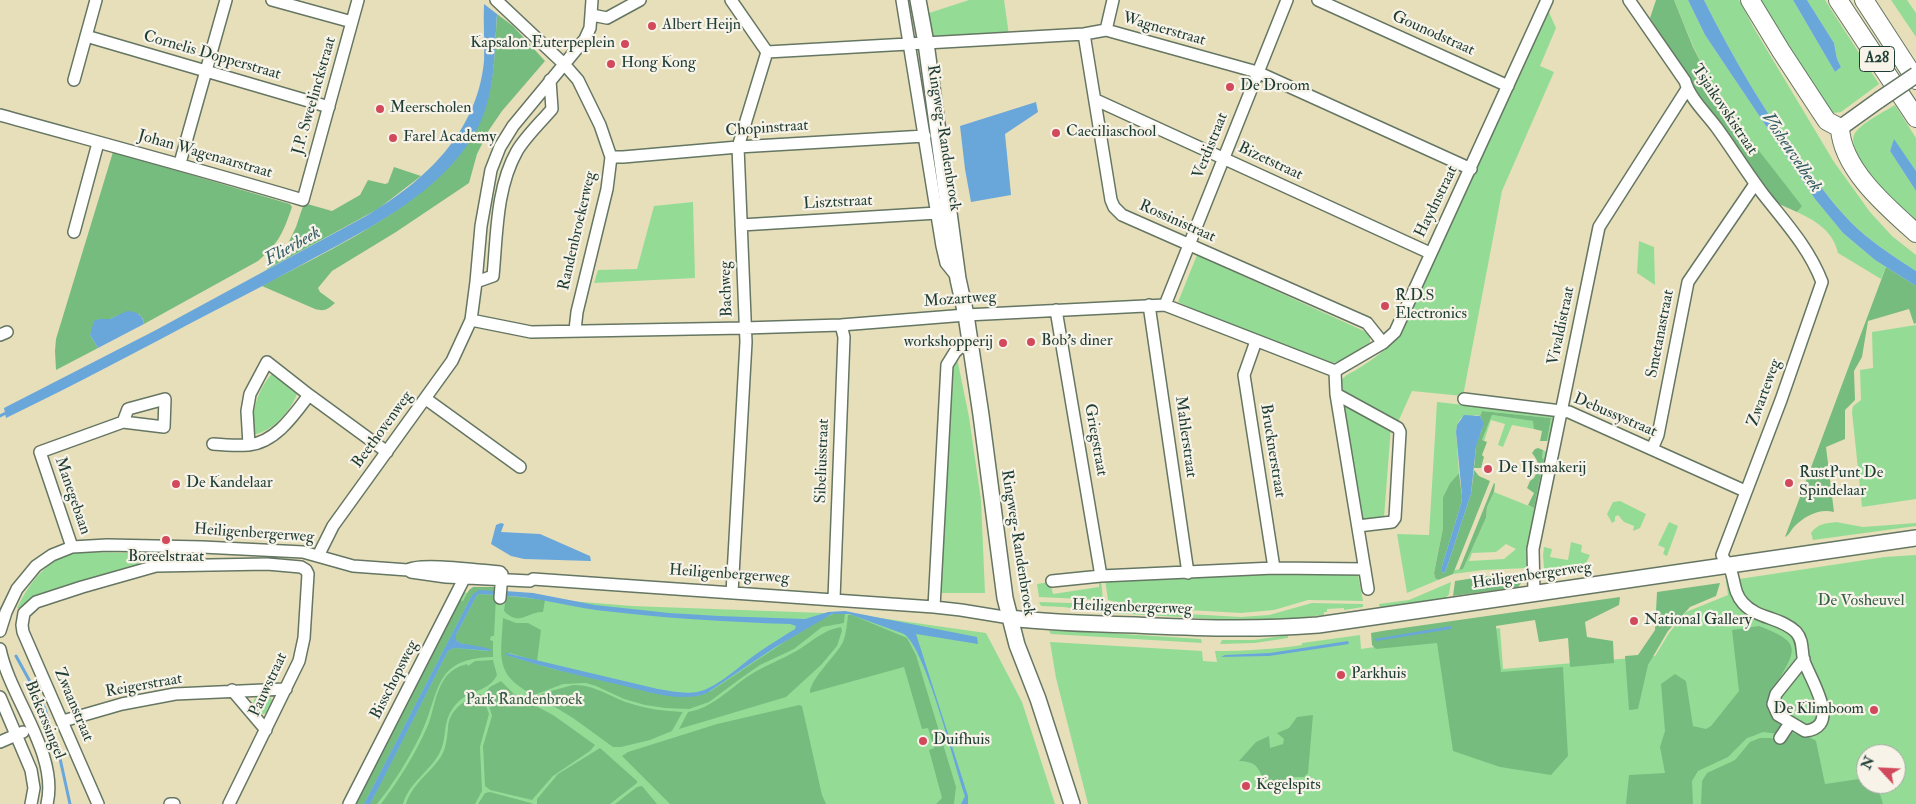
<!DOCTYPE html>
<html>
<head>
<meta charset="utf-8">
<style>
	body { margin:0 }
	#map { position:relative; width:1916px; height:804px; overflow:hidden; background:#e7dfba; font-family:"IM FELL Double Pica",serif }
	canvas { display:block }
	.north { position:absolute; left:1856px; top:744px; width:50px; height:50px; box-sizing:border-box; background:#f7f3e8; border:1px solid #a1aaa0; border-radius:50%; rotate:295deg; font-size:14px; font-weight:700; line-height:20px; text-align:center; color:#1f3d34 }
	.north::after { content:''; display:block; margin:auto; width:18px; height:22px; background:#d1495b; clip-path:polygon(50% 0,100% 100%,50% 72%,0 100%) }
</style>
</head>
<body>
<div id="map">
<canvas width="1916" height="804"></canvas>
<div class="north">N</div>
</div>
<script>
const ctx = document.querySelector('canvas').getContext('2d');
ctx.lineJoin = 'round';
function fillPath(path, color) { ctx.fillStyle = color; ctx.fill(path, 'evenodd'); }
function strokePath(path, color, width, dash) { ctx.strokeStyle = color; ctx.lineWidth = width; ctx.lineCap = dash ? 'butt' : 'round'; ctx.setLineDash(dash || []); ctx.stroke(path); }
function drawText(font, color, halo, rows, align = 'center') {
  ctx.font = font + ' "IM FELL Double Pica",serif'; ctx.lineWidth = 4.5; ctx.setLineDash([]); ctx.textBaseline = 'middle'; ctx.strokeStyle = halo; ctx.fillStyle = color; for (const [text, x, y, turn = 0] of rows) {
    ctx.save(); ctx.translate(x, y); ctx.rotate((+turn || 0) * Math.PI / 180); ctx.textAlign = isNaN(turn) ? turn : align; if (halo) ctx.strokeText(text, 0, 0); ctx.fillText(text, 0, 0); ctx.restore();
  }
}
fillPath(new Path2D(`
	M969,0H1004L1009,35L931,41L923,15Z
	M1674,0H1688L1705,35L1815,199L1843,233L1875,260L1886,267L1881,279L1838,253C1833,231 1816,221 1797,212L1801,206C1770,165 1734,123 1709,78C1695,53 1685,26 1674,0Z
	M1704,0H1739L1755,30L1834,162L1870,212L1892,236L1916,255V271C1899,260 1882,249 1866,236C1844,218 1826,194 1809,171C1768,118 1734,60 1704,0Z
	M1759,0H1793L1835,72L1841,67L1837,59L1834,43L1807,0H1825L1879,84L1841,112L1834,113L1827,109Z
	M1891,0H1907L1916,13V37Z
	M1548,10L1556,28L1540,66L1554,72L1502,191L1463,396L1412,391L1398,422L1341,392L1340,382C1345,374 1352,373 1359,368C1379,356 1390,347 1401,328Z
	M1895,105L1916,138V171L1894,140L1890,151L1916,191V221C1901,208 1846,156 1854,135C1859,124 1884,112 1895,105Z
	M693,202L695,278L594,283L598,270L637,269L654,206Z
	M1639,241L1654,247L1655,285L1637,273Z
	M1197,255L1364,331L1370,335V342L1350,357L1333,363L1208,316L1178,302Z
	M1916,325V499L1862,507L1852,412L1853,406L1861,400L1860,370L1873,368L1872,332Z
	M957,358L969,417L981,500L985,593H938L950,362Z
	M273,373L297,392V394C290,412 273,431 253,435C250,415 258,387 273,373Z
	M1437,402L1554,415L1555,418L1551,440L1547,441L1551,418L1482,411L1480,416L1476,415L1461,418L1457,425L1456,432L1459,473L1450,483L1443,497V528L1434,573L1435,578L1438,580L1407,593L1397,534L1429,535Z
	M1348,403L1391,427L1384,517L1364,522L1361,519L1343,410Z
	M1492,415L1534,421V429L1512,425L1503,447L1498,445L1505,424L1491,420L1484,441L1482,440Z
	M1543,450L1548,453L1528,568L1483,570L1453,574L1454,570L1463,569L1486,518L1487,507L1494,492L1534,508L1544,459L1542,458ZM1506,544L1516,549L1504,559L1469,561L1472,553L1496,552Z
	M1620,501L1646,514L1640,528L1633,531L1634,526L1624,522L1618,515L1615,517V521L1612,523L1607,514L1613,502Z
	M1669,522L1678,526L1667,556L1663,554L1665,548L1658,545Z
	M1836,522L1863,527L1916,523V526L1813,540L1811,533C1817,524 1826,523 1836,522Z
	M1571,542L1582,545L1581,552L1590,555L1582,572L1544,569L1543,555L1544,547L1552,549L1550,557L1568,560Z
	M78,552L139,553L138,567L100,576L34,598L26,603L21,609L17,608C30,582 48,557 78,552Z
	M1916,555V804H1088L1056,678L1050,642L1202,651L1203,661L1217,662L1215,651C1244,651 1275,649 1302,645V643L1360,635L1361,649L1500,628L1503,669L1655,656L1669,633L1686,612L1728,595L1726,581L1885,557ZM1866,754H1896V784H1866Z
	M1352,572L1358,575L1363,601L1308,600L1274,610L1241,613L1135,607L1108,600L1105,579Z
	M1099,580H1101L1103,600L1039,597L1037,584L1050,582L1053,594L1099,587Z
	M1451,582L1449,594L1446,598L1380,609L1379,604L1409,600Z
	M459,592L632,606L852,614L986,633L1022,702L1055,804H357L382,756Z
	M1039,602L1101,604L1133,611L1241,617L1269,615L1312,603L1363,604V607L1344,610V608L1327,609V612H1324V615L1280,620L1248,621L1093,612L1064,607L1041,606Z
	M1061,630L1201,639L1202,643L1051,634L1049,631Z
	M1288,635V638L1255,643L1220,644L1222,640H1254Z
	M253 704a10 10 0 1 1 20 0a10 10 0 1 1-20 0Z`), '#94dc96');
fillPath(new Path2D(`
	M1656,0H1674L1693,47L1709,79L1746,134L1802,206L1797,212L1779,204L1753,173L1683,72L1650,18Z
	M497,14L513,26L545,61L502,111L489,130L477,154L469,183L396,232L332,271L318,288L320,292L335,303C328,309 325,312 315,309L262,286C336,246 454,195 484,111C495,80 495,47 497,14Z
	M113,152L290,204L292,207C283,233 279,243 258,261L144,324L143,319L139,314L119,315L110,319H99L90,335L98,348L56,370L55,351L56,339Z
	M394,167L421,176L378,209L266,270L284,252L296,227L304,203L332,211L360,195L368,180L385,184L388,183Z
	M1886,267L1916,286V323L1914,324L1909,309L1868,321L1862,357L1854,371L1855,400L1845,410V439L1826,447L1834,512C1819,508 1803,517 1793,528C1790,532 1789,535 1785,537Z
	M1482,411L1551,418L1547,441H1540L1542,431L1534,429L1533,421L1492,415L1482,440L1487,442L1482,455L1484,457L1481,468H1474C1475,461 1475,454 1476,447C1478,436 1487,426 1480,416Z
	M1538,448L1543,450L1542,458L1544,459L1534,508L1528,505L1534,493L1527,488L1530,481L1534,478C1540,466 1540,464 1532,453L1535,449Z
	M1474,470L1479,476L1490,481L1453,574L1438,580L1435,578L1434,573L1443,528V497L1450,483L1459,473L1462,496L1461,504L1442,566V572L1445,573L1471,494Z
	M1494,483L1495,484L1494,492L1487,507L1486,518L1463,569L1459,570Z
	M1528,575L1518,587L1453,596L1455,581L1487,576Z
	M1720,583L1716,596L1690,607L1668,631L1648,665L1638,709L1629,710L1625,656L1638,655L1655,630L1657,592Z
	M473,587H495L496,591L472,595L364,804H356L460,600L463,601L469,590Z
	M478,594L495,595L496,597L494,636H491L490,640L493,641V657C431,658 441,694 420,736C408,760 394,783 377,804H370L448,651L454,648L487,651L491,650L460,643L456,640V635L476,597Z
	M506,596L545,600L543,612C526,612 520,627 504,611Z
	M1620,597L1619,605L1585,622L1587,637L1613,641L1614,663L1570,667L1568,638L1539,642L1535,620L1496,626L1501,672L1563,667L1568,756L1551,775L1500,767L1453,751L1437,643L1376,649L1372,645L1371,633L1382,631Z
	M836,613H845L844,623L822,627L794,649L760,665L740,679L709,702L689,709L665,708L645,705L624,699L596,686L586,683L563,684L534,695C494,675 501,657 503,618L516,623H528L541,630L537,661L509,653V656L553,669L672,696H697L711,691L789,639L824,618Z
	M848,615H852L907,638L916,655L956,787L954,804H936L942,798L929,750L934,748L928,728L922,729L904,667L810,693C809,680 836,656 843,642C846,634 847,624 848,615Z
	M1759,626C1803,643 1797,649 1775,686C1773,690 1768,695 1767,700C1766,703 1768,708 1768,711L1785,724L1779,734L1763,732L1753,736L1747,738L1728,757L1698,771L1692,781L1693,804H1626L1629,775L1665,773L1660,747L1665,731L1661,684L1675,674L1686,681L1693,726L1706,729L1711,726L1739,691L1732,630Z
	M841,627L842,631L837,646L821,665L786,697L679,729L688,712C712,708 728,690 747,677C763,666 781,660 798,650C813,641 823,630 841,627Z
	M493,660L497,675C490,691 468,691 457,703C440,722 449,736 439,754C429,772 409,783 403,804H381C399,780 416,753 428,725C434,710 435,692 445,678C450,671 458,666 467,664L468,666L475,661Z
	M501,681L515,695L553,715L595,745L590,751L553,776L532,800L490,790L485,786L483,746L492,716L485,693L490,687Z
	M573,685C594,684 610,697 629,703C646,709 665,711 683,712L682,713L672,731L650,740L621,747H613L573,718L537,696L547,692Z
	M480,694L482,695L489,714L480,747L482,791L475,804H406C412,784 429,774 440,758C446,750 447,738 448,728C449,710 464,700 480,694Z
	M799,705L802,706L822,795L826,804H670L622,756L628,752L717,724Z
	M1313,715L1308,773L1304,777H1292L1284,782L1267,784C1257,772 1262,762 1239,761L1256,742L1269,736L1270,748L1283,744L1284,739L1277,733L1289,728L1297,717Z
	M1790,731C1798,737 1809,735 1816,741L1825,784L1866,778V784H1877L1883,804H1701L1702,781L1707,773L1735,760L1750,742L1760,738H1771L1782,742Z
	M600,748L637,781V783L610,804H537V799L558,774Z
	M642,786L657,804H615L637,787Z
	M490,792L531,803L533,804H478L485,793Z`), '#77bc7f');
fillPath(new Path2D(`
	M1688,0H1704C1734,60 1768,118 1809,171C1826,194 1844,218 1866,236C1882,249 1899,260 1916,271V286L1875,260L1843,233L1815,199L1705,35Z
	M1793,0H1807L1834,43L1837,59L1841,67L1835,72Z
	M484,4L497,14C494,54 496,98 474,135C439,193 372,227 314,258C281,276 248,294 214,311C145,347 77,384 6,418L4,408L156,330L366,216C425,181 477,133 484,61C485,42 483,23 484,4Z
	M1036,102L1038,112L1005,134L1011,195L971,202L965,169L960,126Z
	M1894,139L1916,171V191L1890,151Z
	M127,311C135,311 143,314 144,324L98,348L90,335L94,321L99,319H110Z
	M1464,415L1480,416L1484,423L1476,447L1471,494L1445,573L1442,572V566L1461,504L1462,496L1456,432L1457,425Z
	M501,523L504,524L501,532L540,534L590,556L591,561L524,559L511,556L491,544L496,525Z
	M479,590L496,591L495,595L478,594L476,597L456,635V640L460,643L487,648L491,650V651L454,648L448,651L379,787L370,804H364L472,595Z
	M505,591L533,593L595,605L669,613L719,616L805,619L828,612L845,611L977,637L978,644L916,634L968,796V804H961L965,796C954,765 926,649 904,634L849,614H832L774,648L707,693C679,704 644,690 616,684C580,676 544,667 509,656L505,654L506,653L658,689C671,691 684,694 697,692C718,688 741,664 759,652C771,644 783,636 795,629L796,626L790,624C725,622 661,618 596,610C566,606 537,597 506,596Z
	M1451,626V629L1376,641L1374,639Z
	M1348,641L1349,644L1269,656L1221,657L1225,655L1270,653Z`), '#69a7db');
strokePath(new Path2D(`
	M0,416L8,412
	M16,656L45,709L59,754L70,804`), '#69a7db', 3);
const minor = new Path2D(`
	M272,0L352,22
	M496,0L564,64L578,80L600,125L611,157L607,189L577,312L575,330
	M731,0L767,52L738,147L746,342L732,593
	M902,0L942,246L946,263L958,278
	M1318,0L1508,86
	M1629,0L1685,81C1690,99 1707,114 1717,128C1733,150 1747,173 1763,194C1785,222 1809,248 1822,282L1781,400L1722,555C1724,561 1730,565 1731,571C1735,583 1734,593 1743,603C1757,619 1781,617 1796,632C1804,641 1801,651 1804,661C1810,679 1843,727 1805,731L1778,715L1773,704L1776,694L1804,659
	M592,15L607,18L640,0
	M1106,30L1113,0
	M1084,34L1111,200L1114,207L1122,215L1367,323L1383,343
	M86,36L329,107
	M767,52L1084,34L1106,30L1257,72L1471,169
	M74,80L96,0
	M1096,100L1430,253
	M0,115C101,143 202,170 303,200L358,0
	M611,157H623L738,147L925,136
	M180,163L226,0
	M741,225L937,213
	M74,232L98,143
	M476,282L493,276C497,235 496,188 517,151C526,136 541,122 552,109L550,80
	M1149,305L1188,573
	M1165,305L1287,0
	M1056,310L1101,576
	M471,320L531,332L744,328L841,325L966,315L1165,305L1335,371
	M0,335L7,332
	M1256,341L1244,375L1274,568
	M1336,394L1398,428L1400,432L1395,518L1392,522L1358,526
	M426,399L520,467
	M1464,399L1569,412L1745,491
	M213,444C224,445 236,446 248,445C275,443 294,415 309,395L387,452
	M249,445L247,411L250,394L267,362L309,395
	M1652,449L1658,435L1688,282L1755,184
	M72,547L40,452L123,422L164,427L165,399L128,409L123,422
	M318,556L333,526L452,361L471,320L476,282L481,226L491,170L500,147L513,126L585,39L590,28L592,0
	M408,570L411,572L446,577L530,581L533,579L934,607L961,610L1010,618
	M1052,581L1101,576L1274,568L1365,569
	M1368,589L1336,394L1335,371L1383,343L1395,332L1547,0
	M1534,593L1533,549L1599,227L1687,89
	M500,598L502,574
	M834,599L844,337L841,325
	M934,607L947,365L955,352L969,339
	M0,631L6,612L17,589L36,566L52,555L72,547L107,545L202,547L303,552L353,566L408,570C419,562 484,571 500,572
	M0,649C10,698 59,754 47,804
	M232,690L266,730
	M0,697L31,770L34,788L31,804
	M63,721L122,704L175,694L286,689
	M1780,738L1790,723
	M0,742L23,732
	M98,804L23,632L22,625L24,613L36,602L82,587L156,566L267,564L301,567L306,570L308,574L304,638L299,661L229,804
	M170,804H174
	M349,804L468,571`);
const major = new Path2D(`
	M918,0L926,43L958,279L966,315L981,415L1005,598L1017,645L1038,699L1072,804
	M1840,128L1879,100
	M1010,618C1051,623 1093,624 1135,625C1196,628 1257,630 1318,625L1916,538`);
const highway = new Path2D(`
	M1750,0L1781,51L1819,109L1827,121L1840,128C1842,169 1887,207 1916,233
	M1838,0L1916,118
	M1864,0L1916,80`);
strokePath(minor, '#657663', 14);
strokePath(major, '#657663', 18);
strokePath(highway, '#657663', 20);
strokePath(minor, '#fff', 11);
strokePath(major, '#fff', 15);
strokePath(highway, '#fff', 18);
const majorBridge = new Path2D(`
	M1879,100L1916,75`);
strokePath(majorBridge, '#657663', 18, []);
strokePath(majorBridge, '#fff', 15);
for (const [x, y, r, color] of [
	[652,26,5,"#d1495b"],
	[625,44,5,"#d1495b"],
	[611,64,5,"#d1495b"],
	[1230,87,5,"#d1495b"],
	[380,109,5,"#d1495b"],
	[1056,133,5,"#d1495b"],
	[393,138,5,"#d1495b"],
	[1385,306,5,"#d1495b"],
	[1031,342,5,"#d1495b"],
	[1003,343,5,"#d1495b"],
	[1488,469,5,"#d1495b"],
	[1789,483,5,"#d1495b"],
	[176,484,5,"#d1495b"],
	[166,540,5,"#d1495b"],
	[1634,621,5,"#d1495b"],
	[1341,675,5,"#d1495b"],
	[1874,710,5,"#d1495b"],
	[923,741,5,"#d1495b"],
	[1246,786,5,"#d1495b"]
]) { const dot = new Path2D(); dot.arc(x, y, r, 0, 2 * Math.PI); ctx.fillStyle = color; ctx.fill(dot); strokePath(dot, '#f7f3e8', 2); }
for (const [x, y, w] of [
	[1877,59,35]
]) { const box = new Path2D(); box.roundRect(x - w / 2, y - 12.5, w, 25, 4); ctx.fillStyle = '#f7f3e8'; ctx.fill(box); strokePath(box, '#1f3d34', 1); }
drawText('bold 15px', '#1f3d34', null, [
	["A28",1877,59]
]);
drawText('16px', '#1f3d34', '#f7f3e8', [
	["Albert Heijn",662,26],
	["Kapsalon Euterpeplein",615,44,"right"],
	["Hong Kong",621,64],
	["De Droom",1240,87],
	["Meerscholen",390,109],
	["Caeciliaschool",1066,133],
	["Farel Academy",403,138],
	["R.D.S",1395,297],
	["Electronics",1395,315],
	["Bob's diner",1041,342],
	["workshopperij",993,343,"right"],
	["De IJsmakerij",1498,469],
	["RustPunt De",1799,474],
	["Spindelaar",1799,492],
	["De Kandelaar",186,484],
	["Boreelstraat",166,558,"center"],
	["National Gallery",1644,621],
	["Parkhuis",1351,675],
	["De Klimboom",1864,710,"right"],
	["Duifhuis",933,741],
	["Kegelspits",1256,786]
], 'left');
drawText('16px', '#1f3d34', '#f7f3e8', [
	["Wagnerstraat",1164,30,16],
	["Gounodstraat",1433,34,24],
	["Cornelis Dopperstraat",212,56,16],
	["J.P. Sweelinckstraat",315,96,-74],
	["Tsjaikovskistraat",1724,110,56],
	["Chopinstraat",767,129,-4],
	["Ringweg-Randenbroek",943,138,81],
	["Verdistraat",1211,146,-68],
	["Johan Wagenaarstraat",205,155,16],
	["Bizetstraat",1270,162,25],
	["Haydnstraat",1437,202,-64],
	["Lisztstraat",838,203,-3],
	["Rossinistraat",1177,222,24],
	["Randenbroekerweg",578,231,-77],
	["Bachweg",727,289,-92],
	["Mozartweg",960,300,-4],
	["Vivaldistraat",1562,326,-78],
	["Smetanastraat",1661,334,-79],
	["Zwarteweg",1765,393,-70],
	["Debussystraat",1615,416,23],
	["Beethovenweg",383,430,-54],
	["Mahlerstraat",1185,437,82],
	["Griegstraat",1095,440,80],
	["Brucknerstraat",1272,451,81],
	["Sibeliusstraat",823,461,-88],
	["Manegebaan",72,496,71],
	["Heiligenbergerweg",254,534,4],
	["Ringweg-Randenbroek",1017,543,81],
	["Heiligenbergerweg",729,575,4],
	["Heiligenbergerweg",1532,576,-8],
	["Heiligenbergerweg",1132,608,2],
	["Bisschopsweg",395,680,-63],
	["Pauwstraat",269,685,-65],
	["Reigerstraat",144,686,-10],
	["Zwaanstraat",73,705,67],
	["Blekerssingel",44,720,68]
]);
drawText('16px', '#365d48', '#f7f3e8', [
	["De Vosheuvel",1861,602],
	["Park Randenbroek",524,701]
]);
drawText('italic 18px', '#355d66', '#f7f3e8', [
	["Vosheuvelbeek",1791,153,56],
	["Flierbeek",293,247,-29]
]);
</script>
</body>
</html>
